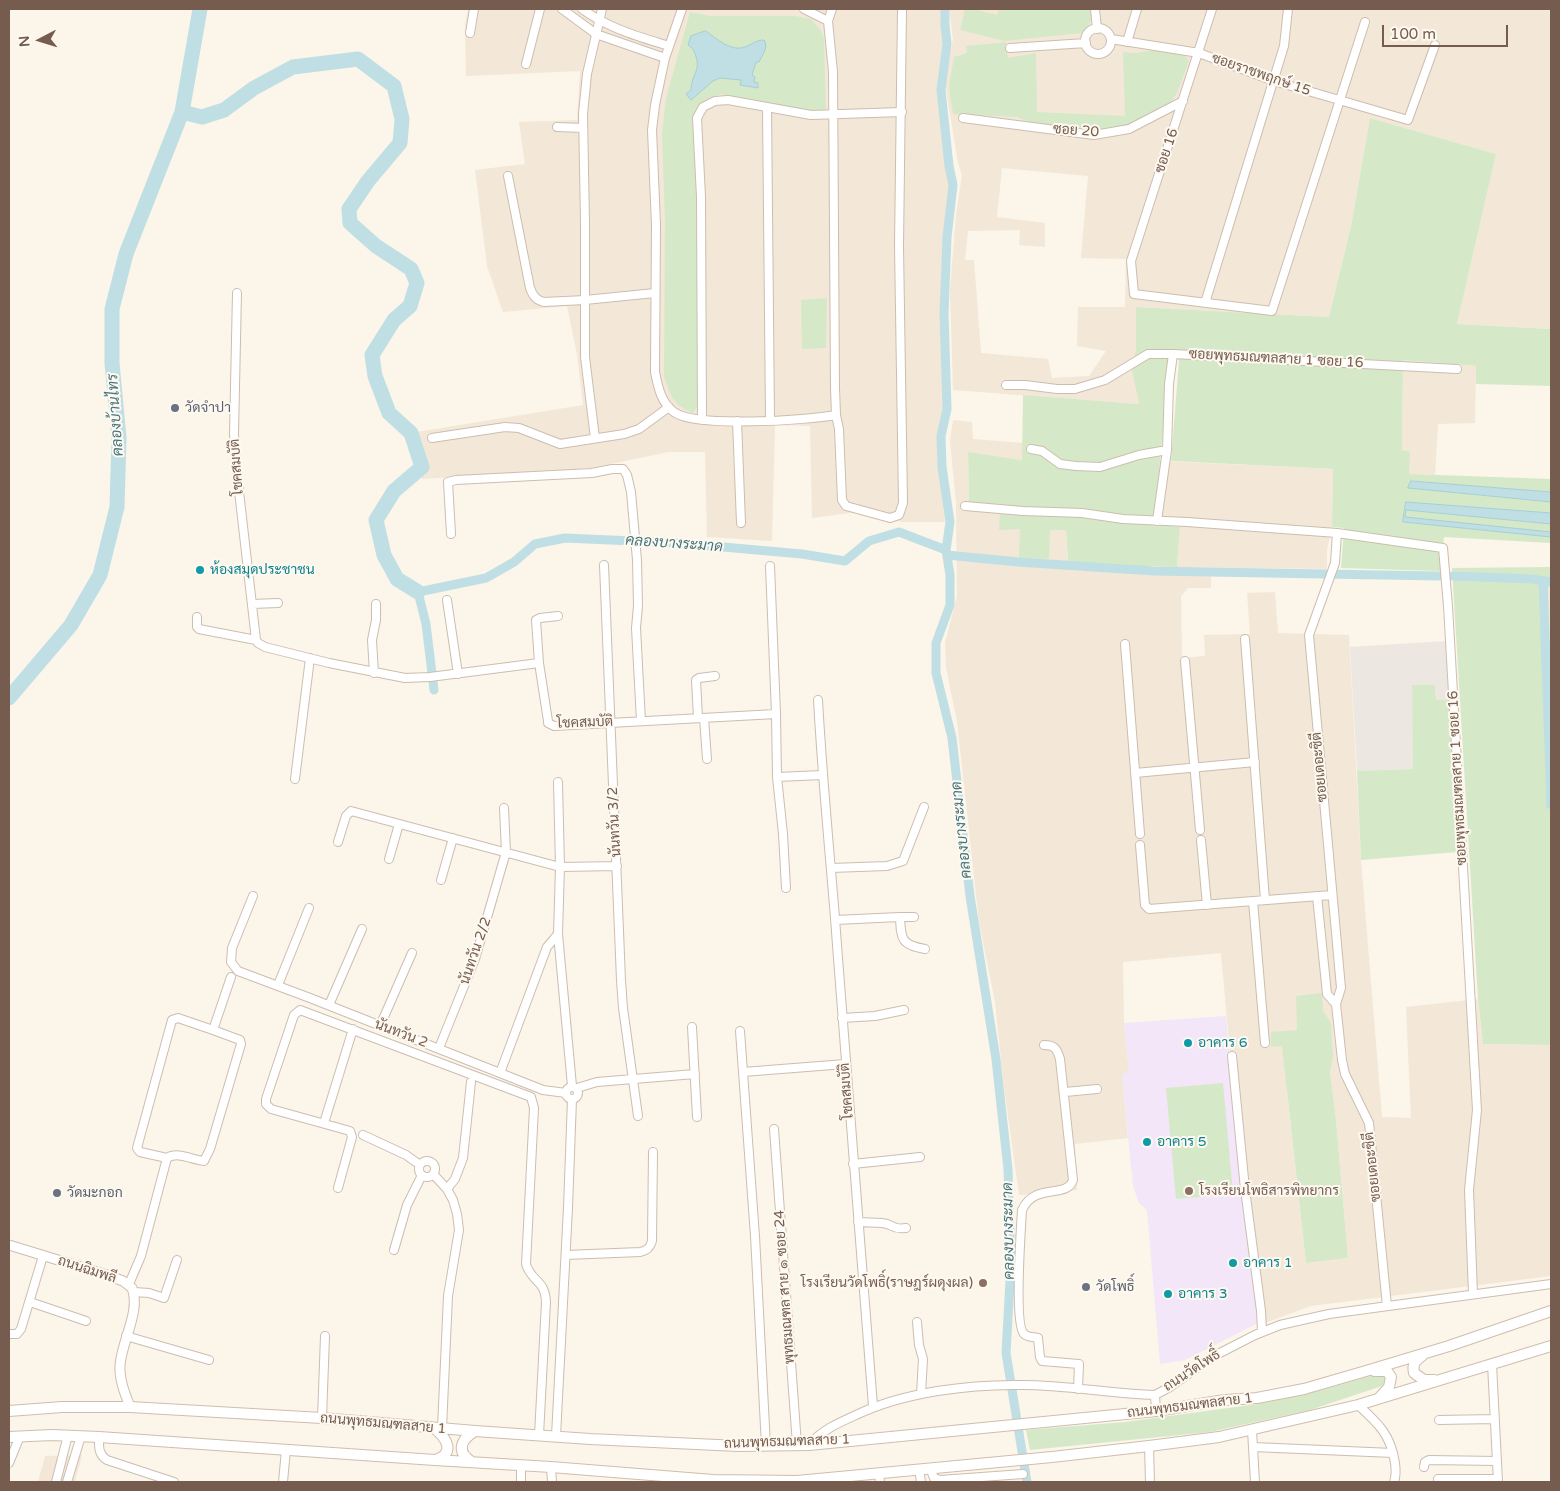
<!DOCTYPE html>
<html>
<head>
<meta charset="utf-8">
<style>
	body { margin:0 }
	#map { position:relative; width:1560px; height:1491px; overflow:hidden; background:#fbf5ea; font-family:"Varela Round",sans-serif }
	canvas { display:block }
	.frame { position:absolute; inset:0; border:10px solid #755c4e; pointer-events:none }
	.north { position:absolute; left:15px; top:15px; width:50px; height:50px; -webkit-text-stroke:4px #fef9f0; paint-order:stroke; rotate:265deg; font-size:14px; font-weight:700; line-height:20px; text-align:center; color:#755c4e }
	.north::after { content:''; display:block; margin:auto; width:18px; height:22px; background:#755c4e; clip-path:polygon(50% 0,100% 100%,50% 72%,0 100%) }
	.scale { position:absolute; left:1382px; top:25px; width:126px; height:22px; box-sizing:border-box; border:2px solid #755c4e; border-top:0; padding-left:6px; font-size:15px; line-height:18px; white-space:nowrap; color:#755c4e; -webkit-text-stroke:4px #fef9f0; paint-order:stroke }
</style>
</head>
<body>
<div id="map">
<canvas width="1560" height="1491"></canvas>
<div class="frame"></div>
<div class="north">N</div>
<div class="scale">100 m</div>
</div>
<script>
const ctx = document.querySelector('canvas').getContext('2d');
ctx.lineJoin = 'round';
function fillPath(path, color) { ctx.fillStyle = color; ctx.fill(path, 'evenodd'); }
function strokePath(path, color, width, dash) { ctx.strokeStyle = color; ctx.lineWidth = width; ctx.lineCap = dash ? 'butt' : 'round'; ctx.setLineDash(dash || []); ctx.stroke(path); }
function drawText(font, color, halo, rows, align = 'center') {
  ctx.font = font + ' "Varela Round",Sarabun,sans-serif'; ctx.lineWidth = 4; ctx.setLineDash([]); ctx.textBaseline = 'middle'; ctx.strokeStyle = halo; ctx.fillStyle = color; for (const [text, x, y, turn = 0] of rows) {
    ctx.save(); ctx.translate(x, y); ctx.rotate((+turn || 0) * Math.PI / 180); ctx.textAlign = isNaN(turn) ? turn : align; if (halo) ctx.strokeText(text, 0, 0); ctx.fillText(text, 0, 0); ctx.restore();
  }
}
fillPath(new Path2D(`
	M468,9H942L945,44L939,80L950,186L947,202L944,280L945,394L937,452L945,522H902L857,512L812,518L810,426L775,425L772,541L707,537L705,452H668L592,468L422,479L417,432L583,405L577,354L567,306L503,312L487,266L475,170L525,164L519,122L577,120L580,71L466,76L465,26Z
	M949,9H1551V329L1457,324L1496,154L1370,118L1351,226L1329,317L1136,307V348L1132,371L1139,404L953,390L950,289L956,215L962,175L958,163L945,84L953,39ZM1002,168L1088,176L1081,258L1126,259L1125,307H1078L1077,346L1106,351L1089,376L1052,378L1048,359L981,353L974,260H965L968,231L1020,230L1019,245L1045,247V223L997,217Z
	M1403,360L1476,366L1475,423L1438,424L1435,475L1409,474L1402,450Z
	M953,420L972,422L973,439L1023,443L1022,460L968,453L969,511L1000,512L1020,529L1066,530L1068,570L1211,574V588H1188L1181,596L1182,658L1205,656L1204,635L1250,634L1247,593L1275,592L1278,633L1349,635L1361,860L1382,1117L1411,1118L1406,1007L1478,999L1483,1044L1551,1045V1276L1311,1306L1265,1323L1260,1322L1243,1196L1221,953L1123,962L1124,1023L1129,1071L1122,1075L1128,1138L1075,1144L1077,1190L1019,1195L1004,1088L995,1002L979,922L957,721L946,668L945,643L957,596L956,503L950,441ZM1330,1072L1336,1120L1348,1258L1306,1263L1287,1093Z
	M1160,461L1333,469L1332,527L1327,550V569L1177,567L1180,527L1154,524Z
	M1548,586L1551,587V677Z
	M82,1455L75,1482H38L45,1456Z`), '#f3e7d8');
fillPath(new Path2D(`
	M1447,641L1451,699L1436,700L1435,685H1412L1414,769L1357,771L1350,647Z`), '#ede7e2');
fillPath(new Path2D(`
	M1226,1016L1243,1196L1260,1322L1185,1360L1160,1364L1147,1210L1139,1203L1133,1186L1122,1075L1129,1071L1124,1023Z`), '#f2e6f8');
fillPath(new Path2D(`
	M965,9H973L997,15L999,9H1092C1092,21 1091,24 1082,33L1005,41L960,30Z
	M690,12L711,16H795L811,19L820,29L824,38L826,108L825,111H813L721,94L709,98L699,105L693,121L698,202L699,404L693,413C672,404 671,396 664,376L665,221L662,133L666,98Z
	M1006,42L1008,58L1036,53L1037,112L1125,116L1123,52L1136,53L1154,50L1184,55L1189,61L1177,93L1169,105L1122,128L1084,130L1032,123L1017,117L953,114L949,86L954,57L967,53L966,46Z
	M1370,118L1496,154L1457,324L1551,329V386L1476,384V366L1403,360L1402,450L1410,452L1409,474L1551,479V492L1411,481L1409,488L1551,502V513L1406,502L1403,522L1551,537V543L1444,537L1440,571L1341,568L1344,528L1332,527L1333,469L1171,461L1179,360L1170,357L1154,524L1180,527L1177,567L1102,565L1068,562L1066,530H1050L1049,559L1019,558L1020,529L999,530L1000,512L969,511L968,452L1022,460L1023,395L1139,404L1132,371L1136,348V307L1329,317L1351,226Z
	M827,298L826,348L802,349L801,300Z
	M1406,510L1551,524V532L1405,518Z
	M1551,567V587H1548L1551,677V1045L1483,1044L1478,999L1452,568Z
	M1412,685H1435L1436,700L1451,699L1457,852L1361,860L1357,771L1413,769Z
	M1322,993L1323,1011L1331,1023L1333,1057L1330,1072L1336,1120L1348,1258L1306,1263L1282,1046L1271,1047V1032L1297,1030L1296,996Z
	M1223,1083L1233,1194L1176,1199L1166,1088Z
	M1378,1374L1386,1376L1387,1380L1382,1386L1310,1410L1210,1432L1030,1450L1026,1430L1125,1422L1258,1404L1318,1391Z`), '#d5e9c8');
const water = new Path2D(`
	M706,31C717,39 731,52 745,47C753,44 756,40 764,40C769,48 762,55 759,62H756L752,75L755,77L754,82L758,83V88L740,85L741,80L720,78L713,81L691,100L686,94L691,90C691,74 702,71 695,54C693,49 693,48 688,45L691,36Z
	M1411,481L1551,492V502L1408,488Z
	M1406,502L1551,513V524L1406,510L1405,517L1551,532V537L1403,522Z`);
fillPath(water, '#bfdfe4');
strokePath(water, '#a6ced5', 1);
strokePath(new Path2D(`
	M945,9V24L947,44L941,90L949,166L953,185L947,237L944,314L947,409L941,436L942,467L950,522L946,550L950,575V605L936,643V673L952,738L970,896L996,1059L1008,1169L1011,1263L1006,1353L1027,1482
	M947,555L1018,562L1154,571L1439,576
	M1453,576L1532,579L1551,582
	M1543,581L1551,805
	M434,690L426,624L418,592L486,578L514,562L535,544L565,538L678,543L802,554L845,561L869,541L899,532L946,550`), '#bfdfe4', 9);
strokePath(new Path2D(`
	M182,112L202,117L224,110L254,88L293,67L358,59L394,86L402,119L400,143L368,181L349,209L350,223L376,246L411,269L417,283L410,306L394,320L372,355L375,376L389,413L411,433L422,467L394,491L376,520L384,555L397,579L418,592
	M9,698L71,625L100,575L117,507L119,438L112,363V309L126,254L182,112L200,9`), '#bfdfe4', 15);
const minor = new Path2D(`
	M562,9L596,34L665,58
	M582,9C610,29 637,36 669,46
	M682,9L665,58L655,105L652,130L656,225L655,372C658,387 661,403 674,412C695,428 808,420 836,415
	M804,9L828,21L833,72L835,388L836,415L839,429L842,500L846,506L890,518L899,515L903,503L899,246L902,9
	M1095,9L1097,29
	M1212,9L1131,261L1134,294L1272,311L1365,22
	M828,21L832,9
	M1085 41a13 13 0 1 1 26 0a13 13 0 1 1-26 0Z
	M470,33L474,9
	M1111,39L1199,53L1274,81L1408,120L1435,45
	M1127,42L1137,9
	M1010,48L1086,43
	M526,64L540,9
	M767,107L770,420
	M963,118L1094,135L1129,129L1183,101
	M557,127L583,128
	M508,176L530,288C533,296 536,300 544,302L585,300L655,293
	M237,293L234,434L236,465L256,640
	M1205,303L1284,46L1288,9
	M1006,385H1025L1057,389H1075L1105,380L1148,354H1173
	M702,420L701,197L697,118L703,107L715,101L728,100L811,115L902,112
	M737,421L741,523
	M432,438L505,427L519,428L560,444L624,434L639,429L669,407
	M595,438L585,357V223L583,114L587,74L602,9
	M1031,449L1042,451L1060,464L1076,466L1100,467L1139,455L1167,450
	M965,506L1023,511L1082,513L1123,519L1187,522L1337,533L1443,548L1448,606L1477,1110L1469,1190L1473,1294
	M1157,521L1167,450L1169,384L1173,354L1457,369
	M1337,533L1335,563L1309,635L1341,988L1336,1004L1342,1060L1345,1074L1369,1123L1387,1306
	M451,534L448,482L456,480L592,473L612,469H623L627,475L631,492L637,560L638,606L636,628L641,721
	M604,565L621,980L623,1008L638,1116
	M770,566L776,714
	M447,600L458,674
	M252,604L278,603
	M197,617V627L199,629L256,640L258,643L265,647L329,663L405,678L430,677L539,663L548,721V723L554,726L776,714L777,777L822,775
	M1245,639L1265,900
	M1125,644L1140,834
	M1185,661L1200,830
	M539,663L536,620L540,618L558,616
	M374,673L372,640L376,620V604
	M818,700C822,773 829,845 835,918C847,1081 860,1244 873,1406
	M698,718L696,680L699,678L715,676
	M704,718L707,759
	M1135,773L1255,762
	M777,777L783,834L786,888
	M295,779L310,658
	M558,782L560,867L558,934L572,1086
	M1201,840L1207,905
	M338,842L346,816L351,811L560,867L617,866
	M1140,845L1145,905L1149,909L1332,895
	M389,859L399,824
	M831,868L887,866L903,861L924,807
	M441,880L453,838
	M253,896L232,948L231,962L238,971L310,998L543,1090L566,1093
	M1317,896L1327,994L1336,1004
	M1253,901L1265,1043
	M900,917H914
	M835,920L900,917C901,939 901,945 925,949
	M278,985L309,908
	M329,1005L362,929
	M842,1018L875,1016L904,1010
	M380,1026L412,953
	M692,1027L697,1117
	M740,1031L755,1236L766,1446
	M1044,1045C1055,1045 1057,1049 1060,1059L1073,1180C1067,1199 1035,1182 1022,1210C1021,1228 1014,1324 1024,1334C1027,1337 1034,1337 1038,1338L1040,1357L1042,1361L1079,1364L1078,1389
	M439,1048L475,959L506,852L504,808
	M1232,1056L1245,1189L1261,1311L1262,1331
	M743,1072L845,1064
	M500,1073L547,947L558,934
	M566 1093a6 6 0 1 1 12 0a6 6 0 1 1-12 0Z
	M577,1088L597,1082L695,1074
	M1065,1092L1097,1089
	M324,1123L353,1029
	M774,1129L797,1445
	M363,1135L406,1155L420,1165
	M167,1158L140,1152L137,1148L172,1020L178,1018L213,1030
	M419 1169a8 8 0 1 1 16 0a8 8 0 1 1-16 0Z
	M853,1164L920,1157
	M433,1174L447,1189L453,1200L457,1214L459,1230L448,1296L442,1428
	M338,1188L352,1137L350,1131L271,1109L266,1104V1099L294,1015L300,1010L531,1097L534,1108L526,1264C531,1282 545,1279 546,1302L539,1435
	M447,1189L455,1179L463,1158L471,1082
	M858,1222L882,1223C893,1224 892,1230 906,1228
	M394,1250L407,1205L422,1175
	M566,1255L640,1252C647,1251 650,1248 652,1241L653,1152
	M129,1284L141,1256L167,1158C178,1151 192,1160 204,1161L210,1149L241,1044L240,1040L213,1030L231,977
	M134,1292L149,1293L164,1298L177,1260
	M30,1302L86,1321
	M917,1322L919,1345L923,1359L921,1394
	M9,1334H17L21,1329L43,1256
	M126,1336L209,1360
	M1492,1364L1498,1482
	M1155,1395L1156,1411
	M1358,1405C1378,1423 1391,1435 1395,1463C1396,1470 1396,1476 1394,1482
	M322,1418L325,1336
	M1439,1420L1495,1419
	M1252,1430L1255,1482
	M556,1436L568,1208L572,1099
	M99,1437C99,1447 98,1454 107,1460L174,1482
	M809,1445C822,1430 838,1423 856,1415C904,1392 970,1384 1023,1385C1067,1385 1111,1394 1155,1395L1170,1387L1214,1356L1255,1335L1280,1325L1329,1314L1551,1284
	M1149,1446L1150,1482
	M1253,1447L1393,1453
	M9,1463L20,1436
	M521,1465V1482
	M551,1467L552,1482
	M1424,1467L1425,1462L1429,1460L1497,1461
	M930,1468L934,1478L940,1480L1023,1474
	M919,1469L921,1482
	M879,1474L880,1482
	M1438,1479H1498
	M56,1482L68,1435
	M67,1482L81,1436
	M283,1482L286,1450`);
const tertiary = new Path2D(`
	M9,1245L110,1276L123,1281L132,1288C141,1311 122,1340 120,1365C119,1379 125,1394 130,1407`);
const secondary = new Path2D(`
	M1423,1355C1415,1361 1412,1364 1414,1373L1424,1380H1434
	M1374,1371H1387L1391,1377L1389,1387L1379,1398
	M9,1411L62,1407H130L322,1418L475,1431L590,1439L738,1446L809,1445L1156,1411L1225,1400L1257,1398L1304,1389L1366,1371L1449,1346L1551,1311
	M434,1428C447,1438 456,1454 435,1460
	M9,1437L52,1435L99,1437L435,1460L551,1467L713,1480L797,1481L1052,1457L1149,1446L1219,1437L1358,1405L1551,1346
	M472,1462C456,1452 460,1440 475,1431`);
strokePath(minor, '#cdbdb0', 10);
strokePath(tertiary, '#cdbdb0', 11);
strokePath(secondary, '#d0bdad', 12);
strokePath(minor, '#fff', 8);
strokePath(tertiary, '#fff', 9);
strokePath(secondary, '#fff', 10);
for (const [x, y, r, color] of [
	[175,408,5,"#6b7280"],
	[200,570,5,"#0f9aa8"],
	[1188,1043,5,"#0f9aa8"],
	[1147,1142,5,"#0f9aa8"],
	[1189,1191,5,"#8d6e63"],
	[57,1193,5,"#6b7280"],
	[1233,1263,5,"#0f9aa8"],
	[983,1283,5,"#8d6e63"],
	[1086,1287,5,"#6b7280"],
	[1168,1294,5,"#0f9aa8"]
]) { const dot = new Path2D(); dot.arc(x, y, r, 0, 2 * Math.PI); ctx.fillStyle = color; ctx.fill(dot); strokePath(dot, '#fef9f0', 2); }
drawText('14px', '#755c4e', '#fef9f0', [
	["ซอยราชพฤกษ์ 15",1261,75,19],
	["ซอย 20",1076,131,4],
	["ซอย 16",1167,151,-72],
	["ซอยพุทธมณฑลสาย 1 ซอย 16",1276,359,3],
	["โชคสมบัติ",237,467,-94],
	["โชคสมบัติ",585,723,-2],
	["ซอยเดอะซิตี",1320,767,-95],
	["ซอยพุทธมณฑลสาย 1 ซอย 16",1458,778,-93],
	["นันทวัน 3/2",615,822,-93],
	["นันทวัน 2/2",476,951,-71],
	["นันทวัน 2",401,1034,21],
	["โชคสมบัติ",847,1091,-94],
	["ซอยเดอะซิตี",1373,1167,-96],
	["ถนนฉิมพลี",87,1270,18],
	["พุทธมณฑล สาย ๑ ซอย 24",785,1287,-94],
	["ถนนวัดโพธิ์",1192,1371,-33],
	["ถนนพุทธมณฑลสาย 1",1190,1406,-7],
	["ถนนพุทธมณฑลสาย 1",383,1424,5],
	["ถนนพุทธมณฑลสาย 1",787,1442,-2]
]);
drawText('14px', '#5b616d', '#fef9f0', [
	["วัดจำปา",185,408],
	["วัดมะกอก",67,1193],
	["วัดโพธิ์",1096,1287]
], 'left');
drawText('14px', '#0d838f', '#fef9f0', [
	["ห้องสมุดประชาชน",210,570],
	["อาคาร 6",1198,1043],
	["อาคาร 5",1157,1142],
	["อาคาร 1",1243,1263],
	["อาคาร 3",1178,1294]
], 'left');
drawText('14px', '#785e54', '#fef9f0', [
	["โรงเรียนโพธิสารพิทยากร",1199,1191],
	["โรงเรียนวัดโพธิ์(ราษฎร์ผดุงผล)",973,1283,"right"]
], 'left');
drawText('italic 15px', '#46767f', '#fef9f0', [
	["คลองบ้านไทร",116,415,-94],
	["คลองบางระมาด",674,544,4],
	["คลองบางระมาด",962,830,-96],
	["คลองบางระมาด",1009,1231,-91]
]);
</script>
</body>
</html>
